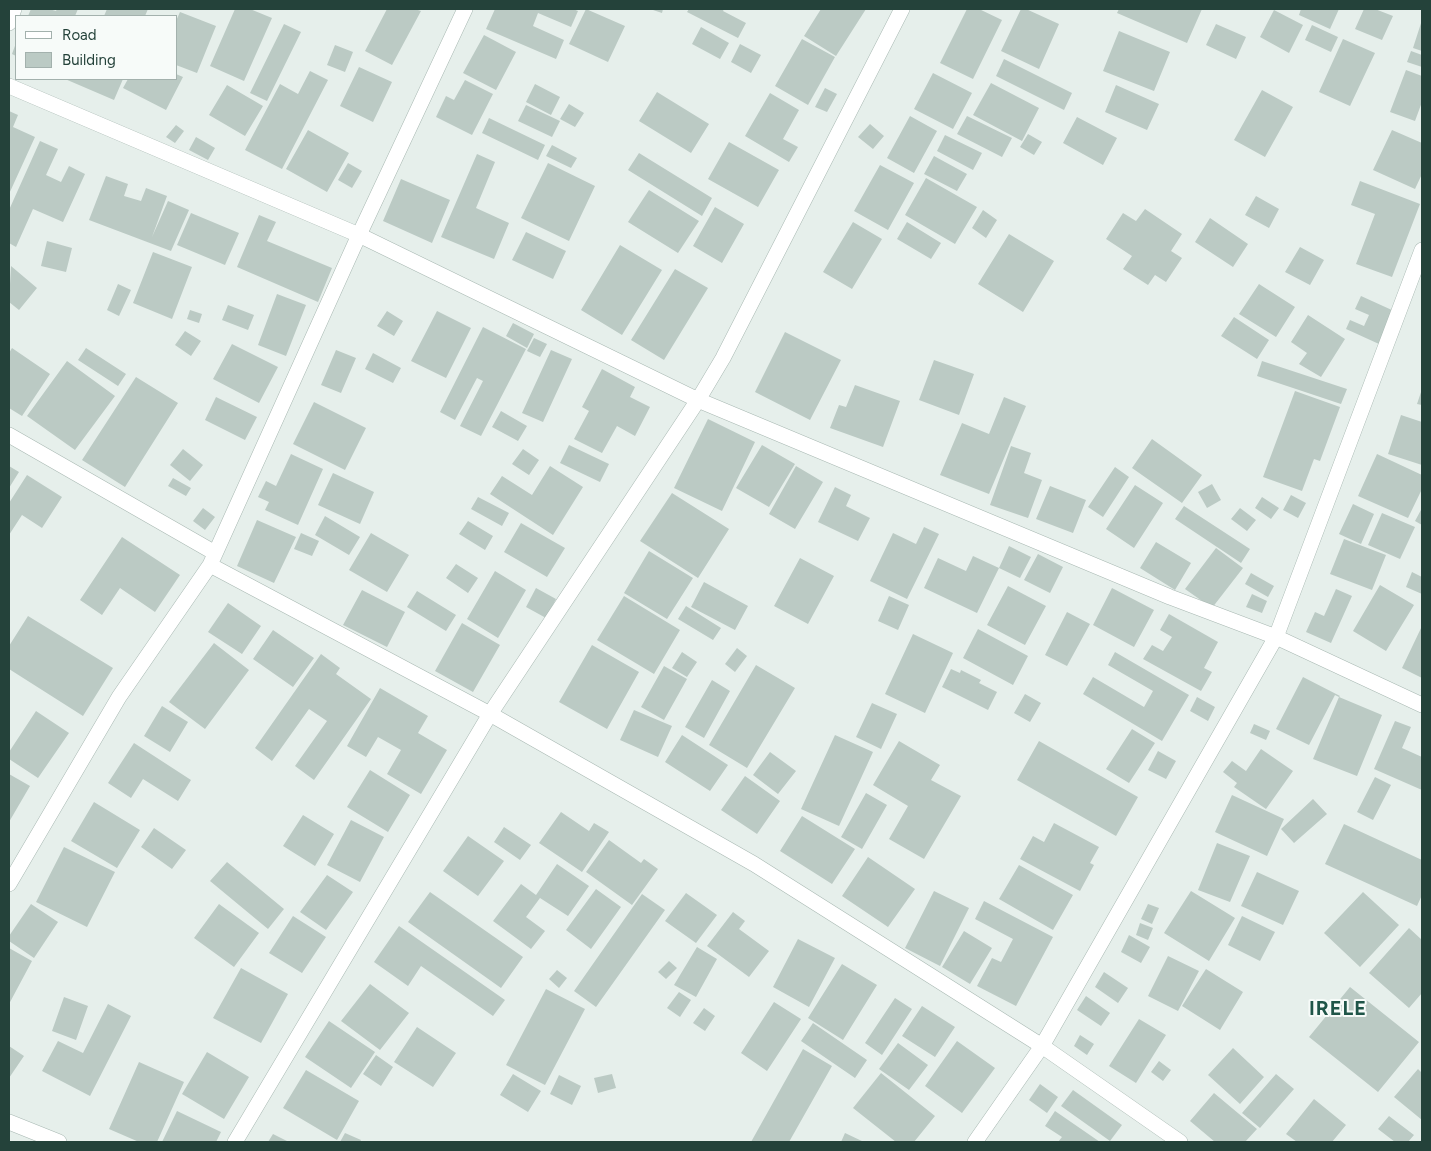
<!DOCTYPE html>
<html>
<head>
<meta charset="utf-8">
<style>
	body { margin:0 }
	#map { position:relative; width:1431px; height:1151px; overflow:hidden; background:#e6efeb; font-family:Figtree,sans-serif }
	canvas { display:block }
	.frame { position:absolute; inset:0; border:10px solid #24423a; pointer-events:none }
	.legend { position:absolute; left:15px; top:15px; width:162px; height:65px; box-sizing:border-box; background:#f7fbf9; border:1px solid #a3b1ad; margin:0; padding:6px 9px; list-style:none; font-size:15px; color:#24423a }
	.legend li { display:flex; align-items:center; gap:10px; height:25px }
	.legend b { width:25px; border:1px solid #a3b1ad }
</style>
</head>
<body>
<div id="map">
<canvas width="1431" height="1151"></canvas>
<div class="frame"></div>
<ul class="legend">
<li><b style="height:6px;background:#fff"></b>Road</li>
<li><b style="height:14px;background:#bbcac4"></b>Building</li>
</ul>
</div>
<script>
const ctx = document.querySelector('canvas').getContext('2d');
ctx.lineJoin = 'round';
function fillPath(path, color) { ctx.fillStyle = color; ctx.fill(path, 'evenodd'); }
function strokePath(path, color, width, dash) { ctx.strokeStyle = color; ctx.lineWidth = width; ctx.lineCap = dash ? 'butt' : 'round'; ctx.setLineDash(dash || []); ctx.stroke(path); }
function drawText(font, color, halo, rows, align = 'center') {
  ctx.font = font + ' Figtree,sans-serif'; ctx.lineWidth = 4; ctx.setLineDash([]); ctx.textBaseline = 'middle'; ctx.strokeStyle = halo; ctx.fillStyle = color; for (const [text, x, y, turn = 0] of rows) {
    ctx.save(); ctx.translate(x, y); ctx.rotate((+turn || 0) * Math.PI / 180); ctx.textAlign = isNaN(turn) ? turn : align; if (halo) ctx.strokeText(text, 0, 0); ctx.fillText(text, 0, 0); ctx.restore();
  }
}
fillPath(new Path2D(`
	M31,9H49L56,11L57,9H78L75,16H28Z
	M107,9H148L145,16H104Z
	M235,9H250L272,18L244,81L210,66Z
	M387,9H415L421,11L392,65L365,51Z
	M495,9H573L578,11L571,27L538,13L533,26L564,40L556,59L486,29Z
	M586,9L625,26L608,62L569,44Z
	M650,9H663L662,13Z
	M689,9H724L723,11L746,23L738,38L687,12Z
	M821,9H866L836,56L804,36Z
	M967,9H979L1002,20L973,79L940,63Z
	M1021,9H1026L1059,24L1039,69L1001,51Z
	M1119,9H1202L1187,43L1117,13Z
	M1301,9H1339L1330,29L1299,15Z
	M1364,9H1375L1393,16L1382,40L1355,29Z
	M1274,10L1303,25L1289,53L1260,37Z
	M180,12L216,26L197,73L176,65V21Z
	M1422,20V51L1413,48Z
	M284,24L301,32L267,101L250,93Z
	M1216,24L1246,37L1236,59L1206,45Z
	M1312,25L1338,37L1331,52L1305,40Z
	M701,27L729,43L720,59L692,44Z
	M1119,31L1170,52L1154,91L1103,71Z
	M484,35L516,52L496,90L463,73Z
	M802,39L835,57L808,105L775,86Z
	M1343,39L1375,53L1350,106L1319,92Z
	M16,43V56L12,54Z
	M740,44L761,55L751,73L731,62Z
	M335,45L353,52L345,72L327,65Z
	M1411,51L1422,55V67L1407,62Z
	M1004,59L1072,93L1064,110L996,76Z
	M359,67L392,82L373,122L340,106Z
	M1406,70L1422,76V102L1415,121L1390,112Z
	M310,71L328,80L282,169L245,150L280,84L298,94Z
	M933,73L972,93L953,129L914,109Z
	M176,74L183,77L166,110L123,88L128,79H176Z
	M65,79H123L114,100Z
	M465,80L493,94L472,135L436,117L446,96L454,100Z
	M991,83L1039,108L1022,141L973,115Z
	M535,84L560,97L551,115L526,102Z
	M227,85L263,106L245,136L209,115Z
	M1116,85L1159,104L1147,130L1105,112Z
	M825,88L837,94L827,112L815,107Z
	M1262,90L1293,107L1265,157L1234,140Z
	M657,92L709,124L691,153L639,121Z
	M770,93L799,110L783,139L798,147L789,162L745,136Z
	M569,104L584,113L575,127L560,119Z
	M526,105L560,121L552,137L518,121Z
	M9,111L18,115L13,127L35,137L9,194Z
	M910,116L937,131L914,173L887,158Z
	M967,116L1012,138L1002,157L957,134Z
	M1077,117L1117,138L1103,165L1063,143Z
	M489,118L545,145L538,160L482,133Z
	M870,124L884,136L873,149L858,137Z
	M176,125L184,131L175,143L166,137Z
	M308,130L349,153L327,192L286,169Z
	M1392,130L1422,143V174L1415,189L1373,170Z
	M1028,134L1042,142L1034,155L1020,147Z
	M945,135L982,153L973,170L937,151Z
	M196,137L215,148L208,160L189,150Z
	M40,141L58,149L46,175L61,182L69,166L85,174L63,222L33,209L16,247L9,243V210Z
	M729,142L779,170L758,207L708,179Z
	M552,145L577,158L571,168L546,156Z
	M639,153L712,198L702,216L628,170Z
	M477,154L495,162L476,208L509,223L494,259L441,237Z
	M934,156L967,174L957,191L924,174Z
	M348,163L362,171L352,188L338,180Z
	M548,163L595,186L569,241L521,218Z
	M880,165L914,183L888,230L854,211Z
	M106,176L128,184L124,196L141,201L146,188L167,196L152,237L168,201L189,210L171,251L89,220Z
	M926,178L977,207L955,244L905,215Z
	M401,179L450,200L432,243L383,221Z
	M1360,181L1420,204L1392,277L1356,264L1375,214L1351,205Z
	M649,190L699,221L678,253L628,222Z
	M1256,196L1279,209L1269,228L1245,215Z
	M715,207L744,224L722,263L693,246Z
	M1145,209L1182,234L1171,251L1182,258L1166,282L1155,275L1148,285L1123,269L1132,256L1106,239L1123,213L1136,221Z
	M983,210L997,220L986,238L972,228Z
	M191,213L239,233L225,265L177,245Z
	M259,215L276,222L267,241L332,268L318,302L237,267Z
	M1210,218L1248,244L1233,267L1195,242Z
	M853,222L882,239L852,289L823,272Z
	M907,222L941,243L931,259L897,239Z
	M526,232L566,251L553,279L512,260Z
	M1009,234L1054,261L1023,312L978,284Z
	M47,241L72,248L66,272L41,266Z
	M620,245L662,270L622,335L581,310Z
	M1300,247L1324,260L1310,285L1285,272Z
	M153,252L192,267L172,319L133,303Z
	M11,266L37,288L19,310L9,302Z
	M675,269L708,288L664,360L631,340Z
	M118,284L131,290L119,316L107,310Z
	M1259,284L1295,307L1276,337L1239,314Z
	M277,294L306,305L286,356L258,345Z
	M1361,296L1394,311L1379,344L1346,329L1350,320L1364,326L1369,315L1355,309Z
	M228,305L254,315L248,330L222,320Z
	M190,310L202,314L199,323L187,319Z
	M387,311L403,321L394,336L377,326Z
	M437,311L471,328L446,378L411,361Z
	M1308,315L1345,339L1321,377L1299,364L1307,353L1291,342Z
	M1234,317L1269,340L1257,359L1221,336Z
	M513,323L534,334L527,348L506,336Z
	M483,327L526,349L481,436L460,426L483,381L477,378L455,420L440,412Z
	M185,331L201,341L191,356L175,345Z
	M785,332L841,360L810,420L755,392Z
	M534,338L547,344L540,357L527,351Z
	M232,344L278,367L259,403L213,379Z
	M12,348L50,374L22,416L9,408V353Z
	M86,348L126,374L118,386L78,360Z
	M336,350L356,358L341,393L321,385Z
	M551,350L572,359L543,422L522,413Z
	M373,353L401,368L393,383L365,369Z
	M934,360L974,374L959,415L919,400Z
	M67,361L115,396L75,450L27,416Z
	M1262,361L1347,389L1341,404L1257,376Z
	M602,369L635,387L630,397L650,407L635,436L617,426L602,453L574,439L589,411L582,407Z
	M136,377L178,403L125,487L82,460Z
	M855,385L900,401L883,447L830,428L839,405L846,407Z
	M1422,389V405L1417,404Z
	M1295,391L1340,407L1320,461L1314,459L1302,491L1263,477Z
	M216,397L257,417L245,440L205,420Z
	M1004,397L1026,406L989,494L940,475L962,423L989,434Z
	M314,402L366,428L345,470L293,444Z
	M501,411L527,426L518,441L492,427Z
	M1401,415L1422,422V465L1388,454Z
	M708,419L755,442L722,511L674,488Z
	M1152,439L1202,475L1182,503L1132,468Z
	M569,445L609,464L600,482L560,463Z
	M762,445L795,464L769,507L736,488Z
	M1011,446L1031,453L1024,473L1042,480L1028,518L990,505Z
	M183,449L203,465L190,481L170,465Z
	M523,449L539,460L529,475L512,464Z
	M291,454L323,469L298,525L265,510L269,502L258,497L266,481L276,486Z
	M1377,454L1422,475V489L1408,518L1358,496Z
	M9,466L19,472L9,488Z
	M550,466L583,487L553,535L490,494L502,476L532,495Z
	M796,466L823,482L795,529L769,514Z
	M1115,467L1129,477L1103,517L1088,507Z
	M333,473L374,492L360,524L318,505Z
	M27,475L62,497L42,528L22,515L9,535V503Z
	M173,478L191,488L186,496L168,486Z
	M1212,484L1221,500L1207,508L1198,492Z
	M1135,485L1163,503L1134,548L1106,529Z
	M1050,486L1086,500L1073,533L1036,519Z
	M835,487L851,495L846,506L870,518L858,541L818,522Z
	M672,493L729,529L698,578L640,541Z
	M1291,495L1306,503L1298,518L1283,510Z
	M478,497L509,513L502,526L471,509Z
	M1262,497L1279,508L1271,519L1255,508Z
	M1353,504L1374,514L1361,544L1339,534Z
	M1184,506L1250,549L1241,563L1175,519Z
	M203,508L215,517L205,530L193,521Z
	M1240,508L1256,520L1247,531L1231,519Z
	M1422,508V525L1415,521Z
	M1382,513L1415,527L1400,559L1368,545Z
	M325,516L360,537L349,555L315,535Z
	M257,520L296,537L274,583L237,566Z
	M468,521L493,536L485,550L459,534Z
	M521,523L565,548L547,577L504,552Z
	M924,527L939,534L907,599L870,581L893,533L916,544Z
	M301,533L319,541L312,556L294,549Z
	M371,533L409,555L387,592L349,570Z
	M122,537L180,575L155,612L120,588L102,615L80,600Z
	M1344,539L1386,555L1372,590L1330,574Z
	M1156,542L1191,563L1175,590L1140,568Z
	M1009,546L1031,557L1020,578L999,568L977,613L924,588L938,558L966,571L973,556L999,568Z
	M1216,548L1243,568L1212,608L1185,589Z
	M649,551L693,578L667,619L624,593Z
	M1038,554L1063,567L1050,593L1024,580Z
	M800,558L834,576L808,624L774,606Z
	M456,564L478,578L468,593L446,578Z
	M495,571L526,590L498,638L467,619Z
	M1412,572L1422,577V594L1406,587Z
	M1251,573L1274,586L1268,597L1245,584Z
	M704,582L748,606L735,630L691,607Z
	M1380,585L1414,605L1386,651L1353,631Z
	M1008,586L1046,606L1025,645L987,625Z
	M536,588L556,599L546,618L526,607Z
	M1112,588L1154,610L1134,647L1093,625Z
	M1336,589L1352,596L1331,643L1306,632L1315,612L1324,616Z
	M362,590L405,612L387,647L343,625Z
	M417,591L456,615L446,631L407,607Z
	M1252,594L1267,601L1262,613L1246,607Z
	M624,596L680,630L654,674L597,640Z
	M889,596L909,605L898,630L878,621Z
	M228,603L261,626L242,654L208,632Z
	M686,606L721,628L713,640L678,619Z
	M1067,612L1090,624L1067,666L1045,655Z
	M1169,614L1218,642L1204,668L1212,672L1201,691L1143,659L1152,645L1163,651L1172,637L1160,630Z
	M28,616L113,668L83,716L9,669V646Z
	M462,623L500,645L473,692L435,671Z
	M1422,626V678L1402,668Z
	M978,629L1028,656L1013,685L963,658Z
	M273,630L314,658L293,687L253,659Z
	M913,634L953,653L925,713L885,694Z
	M214,643L249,670L205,729L169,702Z
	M592,645L639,672L607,729L559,702Z
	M737,648L747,656L735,672L725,664Z
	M682,652L697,662L687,677L672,668Z
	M1115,652L1189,695L1162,741L1083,694L1093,677L1144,707L1153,691L1108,665Z
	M321,654L340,668L336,674L371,699L314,780L295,766L327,721L309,709L272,761L255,748Z
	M756,665L795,688L747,768L709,745Z
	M664,666L687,679L664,720L641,707Z
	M951,669L960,673L961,670L981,680L979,683L997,692L988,710L942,687Z
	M1303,677L1340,696L1339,697L1335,695L1309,745L1276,729Z
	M712,680L730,691L704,738L685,727Z
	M380,688L428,716L418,733L447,750L421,794L387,774L401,750L378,737L366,757L347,746Z
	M1025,694L1041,703L1030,722L1014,713Z
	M1197,697L1215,707L1208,721L1190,711Z
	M1339,697L1382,715L1357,776L1313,759Z
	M872,703L897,714L881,749L856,737Z
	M162,706L188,722L170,752L144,736Z
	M634,710L672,726L658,757L620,740Z
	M36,711L69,733L38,778L9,759V752Z
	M1395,721L1411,727L1402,748L1422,757V790L1374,769Z
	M1254,724L1270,731L1266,740L1250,733Z
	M1132,729L1155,743L1129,783L1106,769Z
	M682,735L728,765L710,791L665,762Z
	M835,735L873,752L839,826L801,809Z
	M899,741L940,765L931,780L961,796L924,859L889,839L908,806L873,785Z
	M1039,741L1138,797L1116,836L1017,780Z
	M134,743L191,780L178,801L143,779L131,798L108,783Z
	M1261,749L1293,771L1266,809L1234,787L1237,783L1223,772L1232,761L1246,771Z
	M1158,751L1176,761L1166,779L1148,770Z
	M770,752L796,771L778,794L753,775Z
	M370,770L410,795L388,832L347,807Z
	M9,774L30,786L9,822Z
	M745,776L780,801L757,834L721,810Z
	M1375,777L1391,785L1373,820L1357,812Z
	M866,793L887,805L862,849L841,837Z
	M1232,795L1284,819L1267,856L1215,832Z
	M1313,799L1327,814L1294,843L1281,829Z
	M94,802L140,830L117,868L71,841Z
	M561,812L589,831L594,823L609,832L582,872L539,843Z
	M303,815L334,834L315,866L283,846Z
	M802,816L855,849L832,884L780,851Z
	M351,820L384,837L360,882L327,865Z
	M1054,823L1099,847L1090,863L1094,865L1080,891L1020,859L1033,836L1044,842Z
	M1344,824L1422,860V895L1417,906L1325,864Z
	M504,827L531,845L520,860L494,842Z
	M154,828L186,850L172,869L141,847Z
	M468,836L504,861L478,896L443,871Z
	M609,840L641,863L644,859L658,869L632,905L586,872Z
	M1217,843L1250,856L1230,902L1198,890Z
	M64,847L115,872L87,927L36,902Z
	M868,857L915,889L888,927L842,896Z
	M227,862L284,909L268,929L210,881Z
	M557,864L589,886L568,916L540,898L526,917L545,931L531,949L493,921L521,884L536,895Z
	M1019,865L1073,895L1053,930L999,899Z
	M1257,872L1299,891L1283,925L1241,906Z
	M327,875L353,892L326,930L300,912Z
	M596,889L621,907L591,949L566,930Z
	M934,891L969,908L940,966L905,948Z
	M1191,891L1235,918L1209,961L1164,933Z
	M430,892L523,957L501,988L408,922Z
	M1363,892L1399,925L1360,967L1324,933Z
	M686,893L717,915L696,943L665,921Z
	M642,894L665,910L596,1007L574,991Z
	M984,901L1053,937L1016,1006L977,986L992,958L1001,962L1013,939L975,919Z
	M31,904L58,922L34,958L9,941V936Z
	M219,904L259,933L234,967L194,938Z
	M1148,904L1159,908L1152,924L1141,919Z
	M733,912L745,921L739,929L769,951L749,977L707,946Z
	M293,916L326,937L302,973L269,953Z
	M1242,916L1275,932L1260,961L1228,945Z
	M1140,923L1153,928L1148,940L1136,935Z
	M399,926L505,1000L493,1016L421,966L408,986L374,962Z
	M1409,928L1422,940V993L1409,1008L1369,973Z
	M964,931L992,948L970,984L942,967Z
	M1129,935L1150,947L1141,963L1121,952Z
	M798,939L835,958L809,1007L773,987Z
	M697,947L717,959L696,997L674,985Z
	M9,948L32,961L9,1004Z
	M1168,956L1199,971L1178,1011L1148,996Z
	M669,961L677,968L666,979L658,972Z
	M842,964L877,985L843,1040L808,1018Z
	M241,968L288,994L261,1043L213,1018Z
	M1206,969L1243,992L1220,1030L1182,1006Z
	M557,970L567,978L559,988L549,979Z
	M1104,972L1128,988L1118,1003L1095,987Z
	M370,984L409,1013L380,1050L341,1021Z
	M1350,987L1419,1042L1378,1092L1309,1037Z
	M546,989L585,1009L545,1085L506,1065Z
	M679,992L691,1000L680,1017L667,1008Z
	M1086,996L1110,1013L1101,1026L1077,1010Z
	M64,997L88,1006L76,1040L52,1031Z
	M895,998L912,1009L882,1055L865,1043Z
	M774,1002L801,1019L767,1071L741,1053Z
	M108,1004L131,1016L90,1096L42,1071L58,1041L83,1053Z
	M922,1006L955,1027L935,1057L902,1036Z
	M704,1008L715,1016L705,1031L693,1023Z
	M1139,1019L1166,1035L1136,1083L1109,1066Z
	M329,1021L375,1052L351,1088L305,1057Z
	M813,1023L867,1060L855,1078L801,1041Z
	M417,1027L456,1053L433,1087L394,1062Z
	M1080,1035L1094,1044L1087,1055L1074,1046Z
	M957,1041L995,1068L962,1113L925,1086Z
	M898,1043L928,1065L909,1090L879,1069Z
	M9,1046L24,1056L9,1078Z
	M1233,1048L1264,1077L1240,1104L1208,1075Z
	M803,1049L832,1066L789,1142H751Z
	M207,1052L249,1077L224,1119L182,1094Z
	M376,1055L393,1067L381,1086L363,1074Z
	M1159,1061L1171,1070L1163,1081L1151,1072Z
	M139,1062L184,1082L157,1142H139L109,1129Z
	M1418,1069L1422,1073V1120L1394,1097Z
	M306,1070L359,1101L337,1140L283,1108Z
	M881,1073L935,1116L914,1142H896L853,1108Z
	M513,1074L541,1091L528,1112L500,1095Z
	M612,1074L616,1088L598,1093L594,1078Z
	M1276,1074L1294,1089L1260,1128L1242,1113Z
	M559,1075L581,1086L572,1105L550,1094Z
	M1040,1084L1058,1097L1047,1113L1029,1100Z
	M1073,1090L1122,1125L1110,1141L1061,1106Z
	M1214,1093L1257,1129L1245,1142H1215L1190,1121Z
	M1314,1099L1346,1125L1332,1142H1297L1286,1134Z
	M177,1111L221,1132L216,1142H162Z
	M1055,1111L1100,1142H1058L1062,1137L1045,1126Z
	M1389,1116L1414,1135L1408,1142H1395L1378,1129Z
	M345,1133L361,1140L360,1142H340Z
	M845,1133L864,1142H841Z
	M273,1134L289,1142H268Z`), '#bbcac4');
const street = new Path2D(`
	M9,23L14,9
	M9,86L359,235L698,400L1170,597L1276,637L1422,705
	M9,435L215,553
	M210,565L490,714L754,864L1042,1046L1180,1142
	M9,884L119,697L210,565L359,235L465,9
	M9,1122L59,1142
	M235,1142L490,714L698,400L723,358L902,9
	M975,1142L1042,1046L1276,637L1422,250`);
strokePath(street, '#a8b8b2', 16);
strokePath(street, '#fff', 15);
ctx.letterSpacing = '1px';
drawText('bold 20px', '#1f5548', '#f7fbf9', [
	["IRELE",1338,1009]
]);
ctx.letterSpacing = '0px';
</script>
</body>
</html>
